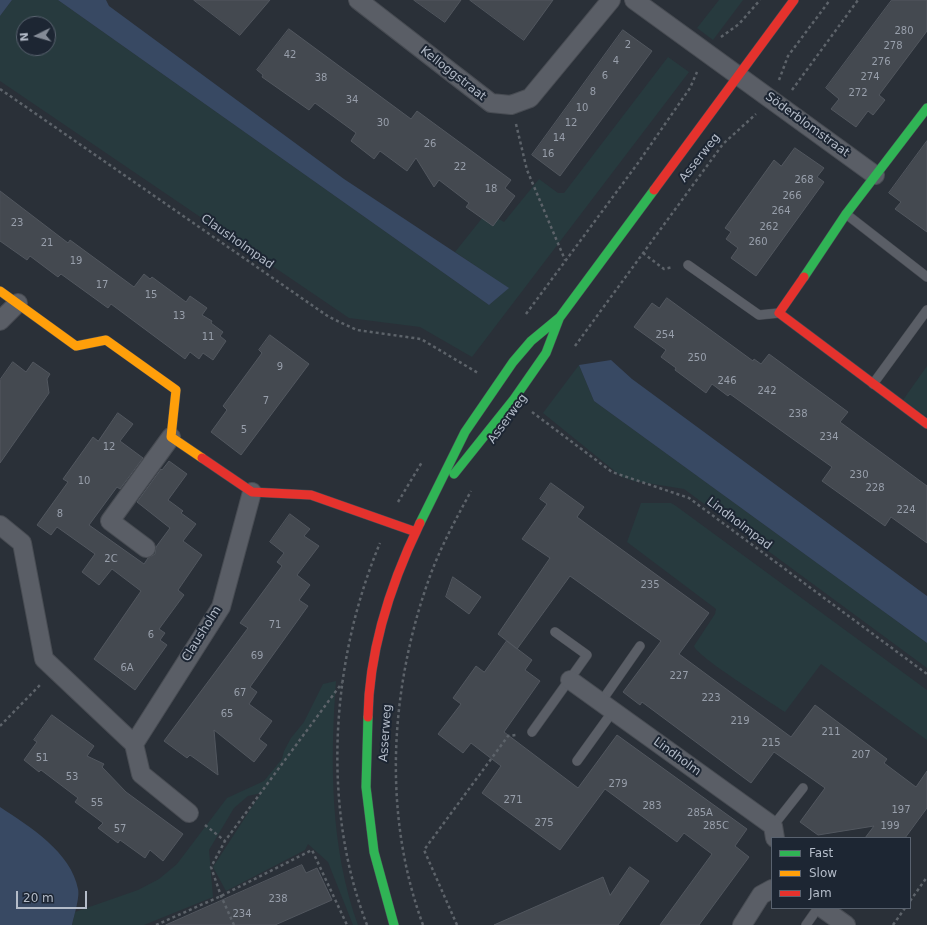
<!DOCTYPE html>
<html>
<head>
<meta charset="utf-8">
<style>
	body { margin:0 }
	#map { position:relative; width:927px; height:925px; overflow:hidden; background:#2a3038; font-family:"DejaVu Sans",sans-serif }
	canvas { display:block }
	.legend { position:absolute; left:771px; top:837px; width:140px; height:72px; box-sizing:border-box; background:#1d2633; border:1px solid #59626f; margin:0; padding:5px 7px; list-style:none; font-size:12px; color:#b4bcc9 }
	.legend li { display:flex; align-items:center; gap:8px; height:20px }
	.legend b { width:20px; border:1px solid #59626f }
	.north { position:absolute; left:16px; top:16px; width:40px; height:40px; box-sizing:border-box; background:#1d2633; border:1px solid #59626f; border-radius:50%; rotate:265deg; font-size:11px; font-weight:700; line-height:16px; text-align:center; color:#b4bcc9 }
	.north::after { content:''; display:block; margin:auto; width:14px; height:18px; background:#848b96; clip-path:polygon(50% 0,100% 100%,50% 72%,0 100%) }
	.scale { position:absolute; left:16px; top:891px; width:71px; height:18px; box-sizing:border-box; border:2px solid #b4bcc9; border-top:0; padding-left:5px; font-size:12px; line-height:14px; white-space:nowrap; color:#b4bcc9; -webkit-text-stroke:3px #1d2633; paint-order:stroke }
</style>
</head>
<body>
<div id="map">
<canvas width="927" height="925"></canvas>
<ul class="legend">
<li><b style="height:5px;background:#30b455"></b>Fast</li>
<li><b style="height:5px;background:#ff9f0a"></b>Slow</li>
<li><b style="height:5px;background:#e5322d"></b>Jam</li>
</ul>
<div class="north">N</div>
<div class="scale">20 m</div>
</div>
<script>
const ctx = document.querySelector('canvas').getContext('2d');
ctx.lineJoin = 'round';
function fillPath(path, color) { ctx.fillStyle = color; ctx.fill(path, 'evenodd'); }
function strokePath(path, color, width, dash) { ctx.strokeStyle = color; ctx.lineWidth = width; ctx.lineCap = dash ? 'butt' : 'round'; ctx.setLineDash(dash || []); ctx.stroke(path); }
function drawText(font, color, halo, rows, align = 'center') {
  ctx.font = font + ' "DejaVu Sans",sans-serif'; ctx.lineWidth = 4; ctx.setLineDash([]); ctx.textBaseline = 'middle'; ctx.strokeStyle = halo; ctx.fillStyle = color; for (const [text, x, y, turn = 0] of rows) {
    ctx.save(); ctx.translate(x, y); ctx.rotate((+turn || 0) * Math.PI / 180); ctx.textAlign = isNaN(turn) ? turn : align; if (halo) ctx.strokeText(text, 0, 0); ctx.fillText(text, 0, 0); ctx.restore();
  }
}
fillPath(new Path2D(`
	M12,0H58L489,305L508,288L455,252L487,212L504,222L539,179L558,193H564L668,57L689,72L472,357L420,327L349,318L0,81V16ZM24,24H48V48H24Z
	M719,0H743L713,40L697,28Z
	M579,365L594,401L927,643V668L684,489L634,481L622,477L543,413Z
	M927,366V417L903,400Z
	M641,503H671L676,506L927,690V740L821,664L785,712C772,703 696,656 694,646L715,614L716,609L627,542Z
	M336,681C330,762 330,848 358,925H353L328,862L308,844L305,850L226,891L213,867L261,793L248,796L234,808L209,850L213,897L144,925H72L75,912L138,890L159,879L177,864L227,798L264,781L282,759L284,751L291,738L304,722L323,684Z`), '#273a3e');
fillPath(new Path2D(`
	M0,0H12L0,16Z
	M58,0H106L109,6L344,179L509,288L489,305Z
	M611,360L632,379L927,596V643L594,401L579,365Z
	M0,807C29,826 71,852 78,889C80,897 74,916 72,925H0Z`), '#384963');
const building = new Path2D(`
	M194,0H270L240,35Z
	M414,0H461L445,22Z
	M470,0H553L524,40Z
	M892,0H927V31L879,95L885,100L873,115L868,111L856,127L831,109L839,99L826,88Z
	M289,29L411,119L417,111L511,180L505,188L515,196L493,226L466,207L469,203L439,180L434,187L416,158L407,171L380,151L374,159L351,141L356,133L330,114L315,103L309,110L262,77L263,75L257,70Z
	M623,30L652,51L560,176L532,155Z
	M927,141V232L895,209L901,202L889,193Z
	M795,148L824,168L817,177L824,182L756,276L731,258L738,248L726,239L731,232L725,228L774,160L781,166Z
	M0,191L68,243L70,240L134,287L144,274L150,279L152,277L186,302L190,296L207,308L202,315L212,321L211,323L223,332L220,336L226,341L213,360L203,353L199,359L190,352L185,359L111,304L108,308L61,274L58,277L30,256L27,260L0,241Z
	M667,298L753,361L754,359L761,364L769,354L848,412L840,422L927,486V543L891,517L885,526L822,481L832,467L730,394L728,396L712,384L706,393L675,370L676,368L661,357L666,350L634,327L652,303L659,308Z
	M270,335L309,364L241,455L211,432L227,410L223,406L262,353L259,350Z
	M13,362L26,372L33,362L50,374L47,379L49,393L0,463V380Z
	M118,413L133,424L120,441L143,458L120,489L117,487L89,525L144,564L148,558L155,554L156,547L170,528L137,502L161,469L162,470L169,461L187,474L168,500L183,511L181,513L196,524L183,541L202,555L178,590L184,595L159,629L165,633L160,640L167,645L135,690L94,659L141,591L112,569L99,585L82,572L95,554L57,527L51,535L37,525L68,482L63,479L93,437L98,441Z
	M551,483L584,507L577,517L709,613L679,654L791,737L815,705L887,759L884,763L916,787L927,771V808L905,838H865L874,826L818,835L800,822L825,788L794,766L774,752L751,783L642,702L640,705L623,692L661,641L570,576L517,649L498,634L550,558L522,539L547,504L540,499Z
	M290,514L310,529L304,536L319,546L297,575L310,585L299,600L308,606L250,687L257,692L249,704L272,721L259,739L267,745L254,762L214,730L218,775L190,755L187,758L164,741L248,628L240,623L282,566L277,562L284,553L270,542Z
	M453,577L481,597L469,614L446,597Z
	M507,641L532,660L525,670L540,681L504,732L578,788L617,735L747,829L735,846L749,857L699,925H660L712,854L684,833L677,842L605,789L560,850L482,793L501,766L471,743L463,753L438,734L461,704L453,698L476,666L484,672Z
	M52,715L94,746L87,756L104,764L102,767L126,792L183,834L163,861L150,850L145,858L120,840L118,843L98,828L103,823L75,802L78,798L41,770L39,772L24,760L37,742L34,740Z
	M302,865L306,873L317,868L332,900L275,925H166Z
	M630,867L649,881L618,925H494L603,877L610,895Z`);
fillPath(building, '#444950');
strokePath(building, '#52575f', 1);
const lane = new Path2D(`
	M846,214L927,277
	M688,265L759,315L779,313
	M873,384L927,310
	M601,702L640,646
	M532,732L587,655L555,632
	M577,761L613,711
	M773,826L803,788
	M806,925L818,908`);
const street = new Path2D(`
	M358,0L491,103L511,105L530,98L611,0
	M634,0L875,175
	M0,321L18,303
	M0,525L22,543L44,659L134,744
	M146,548L110,521L171,437
	M570,680L773,826L775,838
	M189,813L141,774L134,744L221,607L252,492
	M822,908L846,925
	M742,925L761,895L772,889`);
const fast = new Path2D(`
	M804,277L846,214L927,108
	M454,474L514,399L546,353L559,319
	M420,523L465,432L513,362L531,341L560,317L654,190
	M368,717L366,787L374,852L394,925`);
const slow = new Path2D(`
	M0,291L76,346L106,340L176,390L171,437L202,458`);
const jam = new Path2D(`
	M654,190L794,0
	M804,277L779,313L927,424
	M202,458L252,492L311,495L416,532
	M368,717C369,650 391,583 420,523`);
strokePath(lane, '#484c53', 10);
strokePath(street, '#484c53', 20);
strokePath(fast, '#484c53', 10);
strokePath(slow, '#484c53', 10);
strokePath(jam, '#484c53', 10);
strokePath(new Path2D(`
	M721,37L739,24L760,0
	M779,80L788,56L830,0
	M0,89L329,317L357,330L421,339L478,373
	M792,90L858,0
	M516,124L527,170L565,260
	M643,253L664,269L673,267
	M526,314L638,163L690,88L697,72
	M575,346L723,144L756,114
	M532,412L612,472L689,498L927,674
	M398,502L422,462
	M0,726L40,685
	M205,825L225,841
	M910,901L927,877
	M156,925L221,896L312,850L347,925
	M234,925L221,896L211,867L225,841L342,683
	M367,925C321,806 331,660 380,543
	M423,925C382,813 390,687 430,576C441,546 456,519 471,491
	M457,925L424,850L508,736L516,735
	M893,925L905,908`), '#5d636a', 2.5, [3, 3]);
strokePath(lane, '#5a5e66', 9);
strokePath(street, '#5a5e66', 18);
strokePath(fast, '#30b455', 9);
strokePath(slow, '#ff9f0a', 9);
strokePath(jam, '#e5322d', 9);
drawText('10px', '#989fab', null, [
	["280",904,31],
	["2",628,45],
	["278",893,46],
	["42",290,55],
	["4",616,61],
	["276",881,62],
	["6",605,76],
	["274",870,77],
	["38",321,78],
	["8",593,92],
	["272",858,93],
	["34",352,100],
	["10",582,108],
	["30",383,123],
	["12",571,123],
	["14",559,138],
	["26",430,144],
	["16",548,154],
	["22",460,167],
	["268",804,180],
	["18",491,189],
	["266",792,196],
	["264",781,211],
	["23",17,223],
	["262",769,227],
	["260",758,242],
	["21",47,243],
	["19",76,261],
	["17",102,285],
	["15",151,295],
	["13",179,316],
	["254",665,335],
	["11",208,337],
	["250",697,358],
	["9",280,367],
	["246",727,381],
	["242",767,391],
	["7",266,401],
	["238",798,414],
	["5",244,430],
	["234",829,437],
	["12",109,447],
	["230",859,475],
	["10",84,481],
	["228",875,488],
	["224",906,510],
	["8",60,514],
	["2C",111,559],
	["235",650,585],
	["71",275,625],
	["6",151,635],
	["69",257,656],
	["6A",127,668],
	["227",679,676],
	["67",240,693],
	["223",711,698],
	["65",227,714],
	["219",740,721],
	["211",831,732],
	["215",771,743],
	["207",861,755],
	["51",42,758],
	["53",72,777],
	["279",618,784],
	["271",513,800],
	["55",97,803],
	["283",652,806],
	["197",901,810],
	["285A",700,813],
	["275",544,823],
	["285C",716,826],
	["199",890,826],
	["57",120,829],
	["238",278,899],
	["234",242,914]
]);
drawText('12px', '#b4bcc9', '#1d2633', [
	["Kelloggstraat",453,74,38],
	["Söderblomstraat",807,125,36],
	["Asserweg",700,158,-52],
	["Clausholmpad",237,242,35],
	["Asserweg",508,419,-54],
	["Lindholmpad",739,524,37],
	["Clausholm",202,634,-58],
	["Asserweg",386,733,-86],
	["Lindholm",677,757,36]
]);
</script>
</body>
</html>
